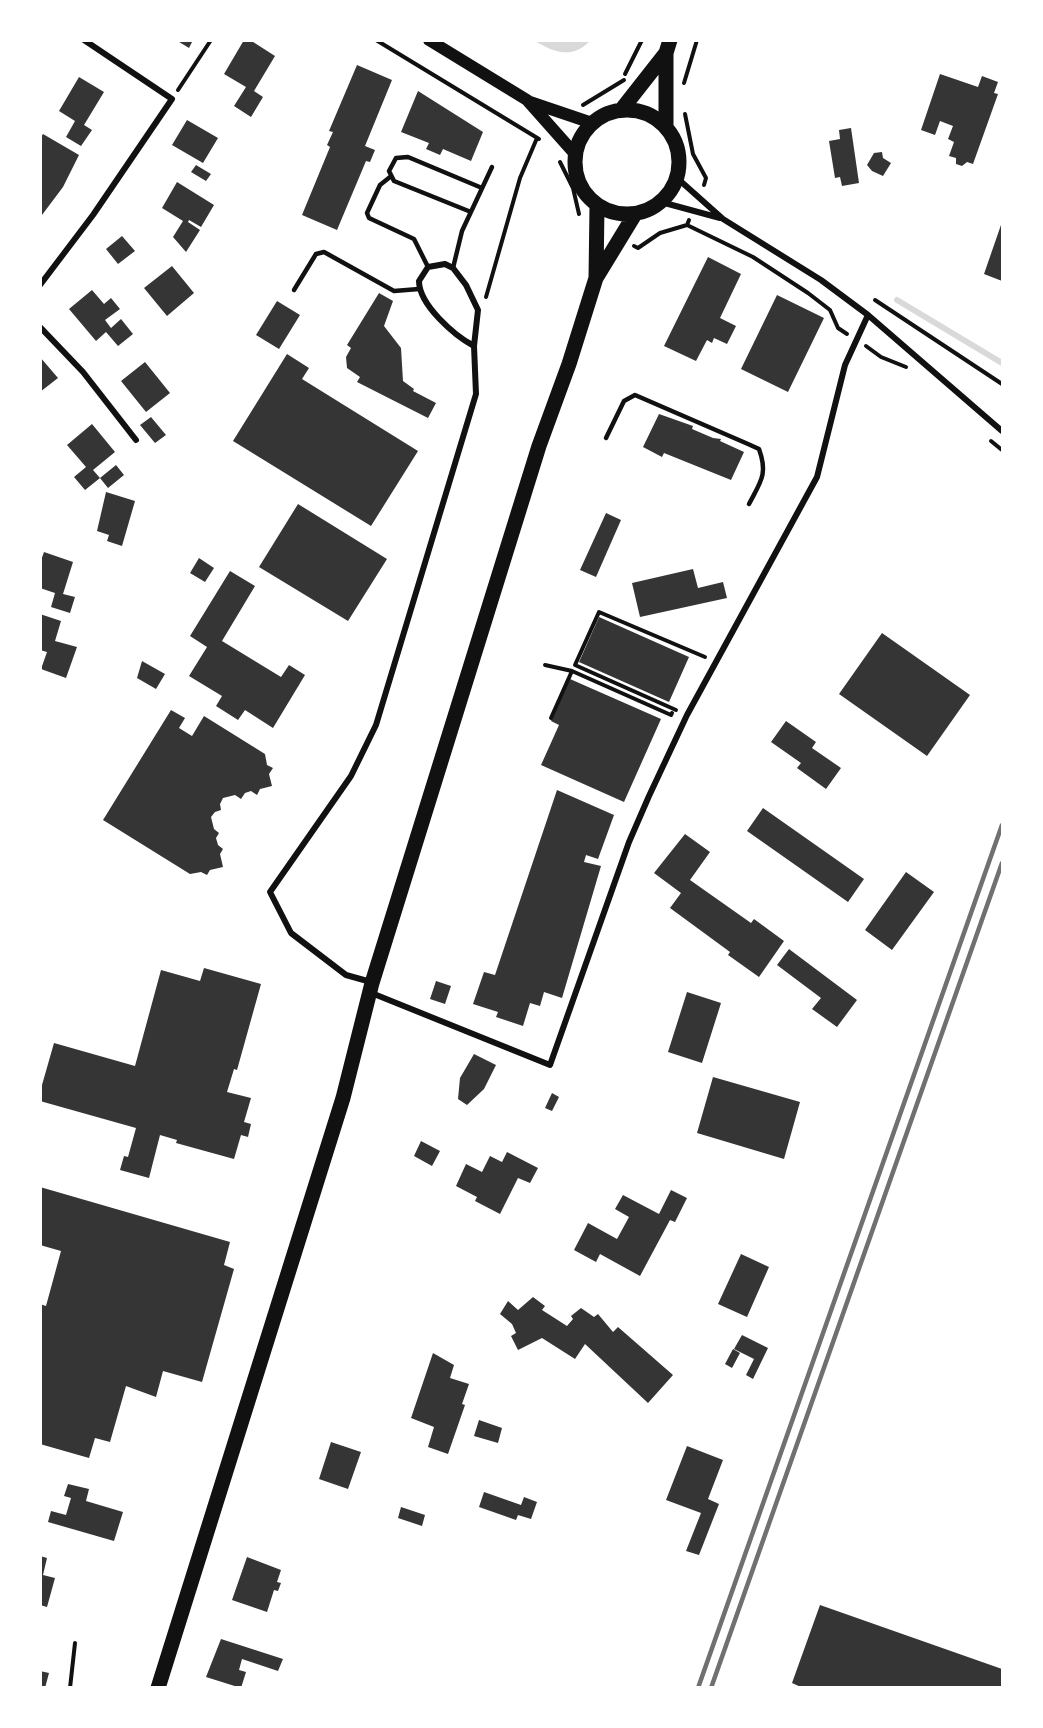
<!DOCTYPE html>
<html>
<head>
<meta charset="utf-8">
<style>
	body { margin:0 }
	#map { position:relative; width:1043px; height:1728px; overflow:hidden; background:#fff; font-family:Jost,sans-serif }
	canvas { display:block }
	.frame { position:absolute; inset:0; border:42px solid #fff; pointer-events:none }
</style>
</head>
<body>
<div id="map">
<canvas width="1043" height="1728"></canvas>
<div class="frame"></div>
</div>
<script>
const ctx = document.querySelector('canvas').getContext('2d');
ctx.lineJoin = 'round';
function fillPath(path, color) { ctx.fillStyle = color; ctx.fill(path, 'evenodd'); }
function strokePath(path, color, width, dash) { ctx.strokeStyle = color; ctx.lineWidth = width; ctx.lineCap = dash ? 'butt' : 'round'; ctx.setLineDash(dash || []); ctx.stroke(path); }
fillPath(new Path2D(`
	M535,41H590C572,59 555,53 535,41Z`), '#d9d9d9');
strokePath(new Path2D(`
	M897,300L1002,363`), '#d9d9d9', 6);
fillPath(new Path2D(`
	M176,40H193L189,48Z
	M244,40H250L275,56L254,91L263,97L251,117L234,106L246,87L224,74Z
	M357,65L392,80L365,146L375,150L370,162L366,161L337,230L302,215L330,147L327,145L333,132L329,131Z
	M940,74L978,87L982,76L998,82L994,93L998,94L973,164L967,162L962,166L956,164V158L949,156L954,142L948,139L953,126L940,121L935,135L921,130Z
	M79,77L104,92L84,125L92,130L81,146L66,137L75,121L59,111Z
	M418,91L483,132L471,161L443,149L440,155L426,149L429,143L401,132Z
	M187,120L218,138L203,163L172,145Z
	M851,128L859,183L842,186L840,177L835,178L829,141L840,139L839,130Z
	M43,134L79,155L63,187L42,215L40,139Z
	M882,152L883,158L891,163L883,176L872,171L867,165L874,153Z
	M196,165L211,174L206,181L191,172Z
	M177,182L214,205L201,227L189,220L188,222L200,230L186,252L173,237L183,221L162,208Z
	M1002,222V281L984,274Z
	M122,236L135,251L118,264L106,249Z
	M708,257L741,274L720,318L736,326L727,344L714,338L712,343L707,340L696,361L664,346Z
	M172,266L194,293L167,316L144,288Z
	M92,290L104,304L111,298L120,309L105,320L111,328L121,319L133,334L118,346L106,332L96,341L69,309Z
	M379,293L393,301L384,326L401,348L403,381L414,389L413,391L436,403L428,418L357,382L360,377L347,368L346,357L351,348L347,345Z
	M777,295L824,318L788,392L741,369Z
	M277,301L300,315L279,349L256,335Z
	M287,354L309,368L302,379L418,451L371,526L233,441Z
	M40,357L58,378L40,392Z
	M145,362L170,393L146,412L121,381Z
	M659,414L693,426L692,429L713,438L721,439L720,441L744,452L731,480L664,453L662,457L643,447Z
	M151,417L166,435L155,443L140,425Z
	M92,424L115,452L93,470L100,478L85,490L74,477L86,467L67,445Z
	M116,465L124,475L108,488L100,478Z
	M106,492L135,501L122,546L107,541L109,535L97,531Z
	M298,504L387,559L348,621L259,567Z
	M606,513L621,520L596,577L580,570Z
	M44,552L73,562L63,594L75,597L70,613L51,607L55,593L40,588V563Z
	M199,558L214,568L205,582L190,573Z
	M693,569L698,588L723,582L727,598L640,617L632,583Z
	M230,571L255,586L222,641L281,677L289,665L305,675L273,728L245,710L238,720L216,706L222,696L189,676L207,647L190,636Z
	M40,614L61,621L55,641L77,647L66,678L41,669L47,652L40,650Z
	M599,617L689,657L669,702L579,662Z
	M882,633L970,695L927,756L839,694Z
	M142,661L165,674L156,689L137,678Z
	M570,679L661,719L624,802L541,765L559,725L551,721Z
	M171,710L185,718L179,728L192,736L204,716L265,754L267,765L273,768L269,774L272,786L260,789L257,795L251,791L245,793L241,799L235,795L223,798L220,804L221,810L215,812L211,817L214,829L219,833L216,838L218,845L223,849L220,854L223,867L210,870L207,875L201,872L190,874L103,820Z
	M786,721L816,742L812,748L841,768L826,789L797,768L801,763L771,742Z
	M557,790L614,815L598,859L586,855L584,862L601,866L562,998L544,992L540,1006L530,1003L523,1026L496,1017L498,1012L473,1004L484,972L495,975Z
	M763,808L864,879L848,902L747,831Z
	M685,834L710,852L690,880L751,923L754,919L784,941L759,977L728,955L730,952L670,908L681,893L654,873Z
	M906,872L934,892L892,950L865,930Z
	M789,949L857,1000L837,1027L812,1009L821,998L777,965Z
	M204,968L261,984L237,1070L234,1069L227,1092L251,1098L244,1122L251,1124L248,1137L241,1135L234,1159L176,1143L177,1140L160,1135L149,1178L120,1170L124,1156L128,1157L136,1128L40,1101V1092L54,1043L135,1066L161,970L200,981Z
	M436,981L451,986L445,1004L430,999Z
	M687,992L721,1003L702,1063L668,1052Z
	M474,1054L496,1065L484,1089L467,1105L458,1099L460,1078Z
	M713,1077L800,1102L784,1159L697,1133Z
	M552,1093L559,1097L552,1111L545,1108Z
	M421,1141L440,1151L432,1166L414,1156Z
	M507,1152L538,1168L530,1183L518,1178L500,1214L475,1201L477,1197L456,1186L466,1164L482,1172L490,1156L502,1162Z
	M40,1187L230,1242L224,1265L234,1269L202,1382L163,1371L156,1397L126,1386L110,1442L95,1438L89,1458L40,1444V1304L46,1306L61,1251L40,1245Z
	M671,1190L687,1198L675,1222L670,1220L640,1276L600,1254L596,1262L574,1250L588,1223L617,1239L629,1217L615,1209L623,1195L659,1214Z
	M741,1254L769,1267L747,1317L718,1304Z
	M533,1297L545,1306L542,1310L567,1326L573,1319L571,1316L581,1308L594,1317L598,1314L613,1332L618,1327L673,1375L648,1403L585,1344L575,1359L542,1338L518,1350L511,1336L516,1333L512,1324L500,1314L508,1301L518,1310Z
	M742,1335L768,1348L753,1379L746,1375L754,1359L734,1349Z
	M733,1349L740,1353L732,1368L725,1364Z
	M433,1353L454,1365L450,1378L469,1384L462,1404L465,1405L448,1454L428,1447L434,1427L411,1418Z
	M479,1420L502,1428L498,1443L474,1436Z
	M331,1442L361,1452L348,1489L319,1479Z
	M687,1446L723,1460L708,1499L719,1504L699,1555L686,1551L701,1513L666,1500Z
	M68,1484L89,1489L86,1501L123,1512L114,1541L48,1522L51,1511L66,1515L71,1498L64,1496Z
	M484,1492L521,1505L524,1497L537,1502L531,1519L518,1515L516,1520L479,1507Z
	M401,1507L425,1515L422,1526L398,1518Z
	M40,1556L47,1558L43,1575L55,1578L47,1607L40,1605Z
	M247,1557L281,1570L277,1582L281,1583L278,1591L274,1590L267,1612L232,1600Z
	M820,1605L1002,1669V1688H803L792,1683Z
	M221,1639L283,1659L278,1671L242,1659L239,1670L246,1672L241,1688L206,1677Z
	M40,1671L49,1673L45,1688H40Z`), '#353535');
strokePath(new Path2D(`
	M376,40L539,139
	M625,74L642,40
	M684,83L697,40
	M178,90L211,40
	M583,105L624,80
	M685,114L693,154L706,178L704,185
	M560,162L573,188L579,214
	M687,225L753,257L808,293L830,310L838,328L847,334
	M634,246L638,248L660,233L687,225L689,220
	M486,297L520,178L537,138
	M875,300L1002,384
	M866,346L881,357L906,367
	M991,441L1002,450
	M545,665L572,671
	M676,710L575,665L599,612L705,657
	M551,718L572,671L671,715L672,713
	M70,1688L75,1643`), '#111', 4);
strokePath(new Path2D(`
	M390,177L380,185L367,213L369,218L414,239L428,267
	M471,212L394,181L389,171L396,158L408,157L482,188
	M453,268L462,231L492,167
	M294,290L316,254L324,252L394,291L419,289
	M606,438L624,401L635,395L748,444L759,449C768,474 761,481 749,504`), '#111', 4.5);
strokePath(new Path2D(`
	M677,178L723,219L821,280L868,315L1002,431
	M661,202L720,218
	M40,285L93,215L172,99L84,40
	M40,327L83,372L136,440
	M371,982L346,975L291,933L270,892L351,776L376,725L476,394L474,346L478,310L466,285L453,268L445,264L428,267L419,281C419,305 455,336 474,346
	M369,992L550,1065L629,842L649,796L687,715L817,477L845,365L868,315`), '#111', 6);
strokePath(new Path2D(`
	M429,40L527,100L575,154
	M530,102L592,123`), '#111', 12);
strokePath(new Path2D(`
	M622,109L666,53
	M575 162a52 52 0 1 1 104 0a52 52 0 1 1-104 0Z
	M666,126V53L670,40
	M596,278L597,206
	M158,1688L343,1098L372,983L539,446L569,364L596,278L635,214`), '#111', 15);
strokePath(new Path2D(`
	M698,1688L1002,825
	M711,1688L1002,863`), '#707070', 4.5);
</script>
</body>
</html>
